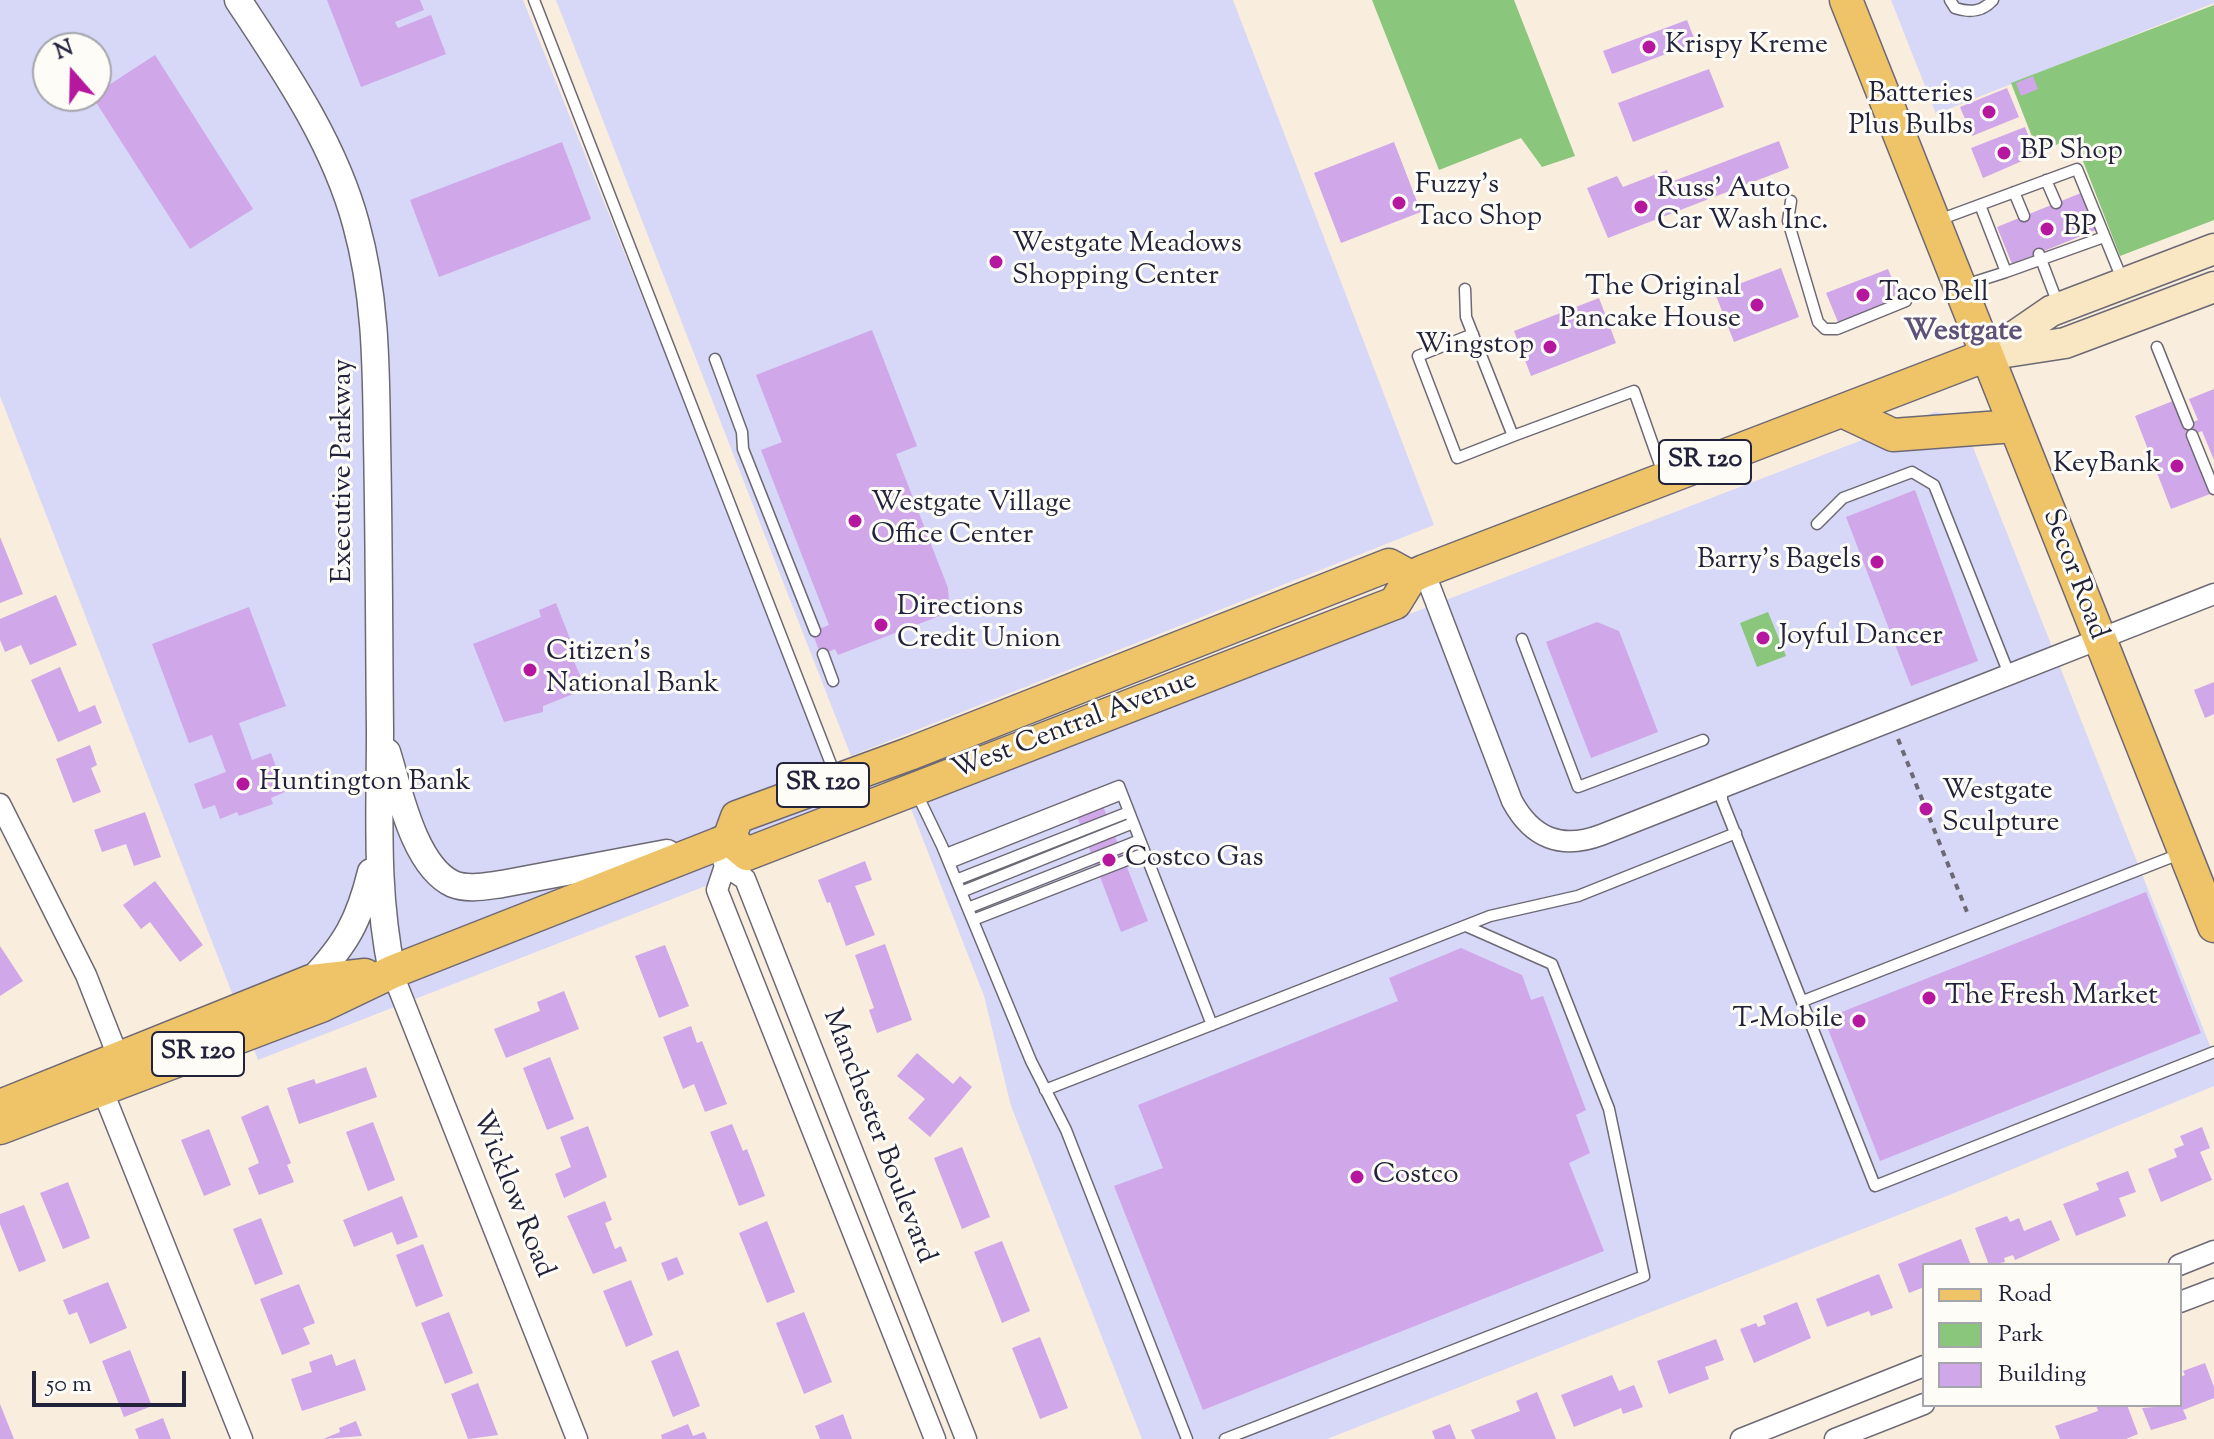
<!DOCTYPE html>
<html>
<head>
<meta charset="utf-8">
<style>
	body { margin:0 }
	#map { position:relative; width:2214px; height:1439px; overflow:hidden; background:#f9eddd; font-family:"Sorts Mill Goudy",serif }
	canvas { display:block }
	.legend { position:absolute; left:1922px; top:1263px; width:260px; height:144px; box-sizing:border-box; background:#fdfcf7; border:2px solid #a5a5ac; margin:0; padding:10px 14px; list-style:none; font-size:24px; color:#22223b }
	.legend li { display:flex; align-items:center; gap:16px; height:40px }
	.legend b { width:40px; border:2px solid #a5a5ac }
	.north { position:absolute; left:32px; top:32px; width:80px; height:80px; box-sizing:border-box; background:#fdfcf7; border:2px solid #a5a5ac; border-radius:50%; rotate:340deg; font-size:22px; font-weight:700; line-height:32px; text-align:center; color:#22223b }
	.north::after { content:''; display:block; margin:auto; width:28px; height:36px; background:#b5179e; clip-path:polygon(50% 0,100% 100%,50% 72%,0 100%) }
	.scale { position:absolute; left:32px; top:1371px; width:154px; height:36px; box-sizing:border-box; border:4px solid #22223b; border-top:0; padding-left:10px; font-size:24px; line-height:28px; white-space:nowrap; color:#22223b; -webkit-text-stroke:6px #fdfcf7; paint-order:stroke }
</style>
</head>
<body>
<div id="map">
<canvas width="2214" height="1439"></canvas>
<ul class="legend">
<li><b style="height:10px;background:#efc469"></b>Road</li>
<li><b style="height:22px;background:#8ac67b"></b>Park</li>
<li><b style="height:22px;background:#d0a7e8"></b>Building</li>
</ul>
<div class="north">N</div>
<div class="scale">50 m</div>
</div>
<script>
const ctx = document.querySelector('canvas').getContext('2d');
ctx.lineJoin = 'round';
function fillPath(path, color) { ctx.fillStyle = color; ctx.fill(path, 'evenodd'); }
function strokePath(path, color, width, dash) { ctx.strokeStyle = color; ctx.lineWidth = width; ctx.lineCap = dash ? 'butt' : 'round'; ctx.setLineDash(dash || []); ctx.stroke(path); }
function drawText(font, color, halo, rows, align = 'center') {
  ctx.font = font + ' "Sorts Mill Goudy",serif'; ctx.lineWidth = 6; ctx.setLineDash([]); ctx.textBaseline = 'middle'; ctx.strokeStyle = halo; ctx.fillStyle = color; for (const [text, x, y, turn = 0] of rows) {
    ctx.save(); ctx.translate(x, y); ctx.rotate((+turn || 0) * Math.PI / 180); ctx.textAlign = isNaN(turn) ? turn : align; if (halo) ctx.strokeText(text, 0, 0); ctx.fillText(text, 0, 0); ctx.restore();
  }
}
fillPath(new Path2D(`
	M0,0H523L855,828L258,1060L0,396ZM48,48H96V96H48Z
	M556,0H1233L1434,525L851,756Z
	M1891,0H2214V3L1936,114Z
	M1935,412L1959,416L1965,427L2214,1056V1086L1952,1194L1327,1439H1142L1011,1106L984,996L910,806Z`), '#d7d7f8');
fillPath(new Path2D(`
	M1372,0H1514L1575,156L1542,167L1521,138L1439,170Z
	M2214,5V220L2120,256L2074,138L2038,152L2011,83Z
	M1768,612L1786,656L1757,667L1740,623Z`), '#8ac67b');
fillPath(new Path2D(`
	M327,0H420L424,10L395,22L398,28L431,15L446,54L361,87Z
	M1687,20L1696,43L1612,74L1603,51Z
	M155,55L253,209L190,249L92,96Z
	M1709,69L1724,107L1633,142L1618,103Z
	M2033,76L2038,89L2021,96L2016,83Z
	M2007,88L2019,117L1972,136L1960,107Z
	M2025,127L2036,155L1983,178L1971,148Z
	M1779,141L1789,168L1608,238L1587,188L1617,176L1623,187L1667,170L1671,182Z
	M562,142L591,219L439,277L410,200Z
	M1394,142L1421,212L1341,243L1314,173Z
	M2081,193L2096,230L2012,264L1997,227Z
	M1781,268L1799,317L1734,342L1715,293Z
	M1888,269L1900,298L1838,322L1826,293Z
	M1599,298L1616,343L1531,376L1514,331Z
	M872,330L917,446L896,454L948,588L949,603L942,615L838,655L835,649L821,655L812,632L829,625L761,450L782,442L756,375Z
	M2214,389V460L2202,431L2188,437L2210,494L2171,509L2135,416L2173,401L2183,426L2198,420L2189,399Z
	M1915,490L1978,661L1911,686L1846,517Z
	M0,537L23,594L0,603Z
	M56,595L77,645L30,665L21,645L5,652L0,640V619Z
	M556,603L574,649L569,650L586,689L543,706V712L504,722L473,644L541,617L539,610Z
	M249,607L286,706L239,723L252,760L271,753L285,792L271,798L273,804L239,816L237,812L220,819L215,805L203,809L194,784L226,772L212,735L189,743L152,644Z
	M1597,622L1619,631L1658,732L1591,758L1546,642Z
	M60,667L79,712L95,705L102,723L58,742L31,680Z
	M2214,682V714L2205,718L2194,690Z
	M90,745L97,765L91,768L101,792L73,803L56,759Z
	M1096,788L1148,921L1121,932L1070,798Z
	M145,812L161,857L134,866L126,844L102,852L94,830Z
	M865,861L872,880L855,886L875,935L846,946L830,902L827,903L818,880Z
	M155,881L203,945L180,962L150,922L141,929L123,905Z
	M2146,892L2201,1033L1880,1161L1824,1019Z
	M885,944L912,1020L877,1033L869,1010L874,1008L855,955Z
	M665,945L689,1006L659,1018L635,956Z
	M0,946L23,981L0,996Z
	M1461,948L1522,975L1531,1000L1543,996L1586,1110L1576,1115L1590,1153L1569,1163L1604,1251L1203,1410L1114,1186L1163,1168L1138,1105L1398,1001L1389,978Z
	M564,991L579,1029L506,1058L494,1029L540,1011L537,1002Z
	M691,1026L697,1043L702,1041L727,1104L705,1112L694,1084L683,1089L663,1037Z
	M917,1053L953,1084L960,1076L972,1087L930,1137L908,1118L925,1099L897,1076Z
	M550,1057L574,1119L547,1130L523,1068Z
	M366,1067L377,1097L299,1124L287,1088L314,1079L316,1084Z
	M268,1105L291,1163L287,1165L294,1182L259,1195L248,1168L259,1163L241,1117Z
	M373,1122L395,1180L368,1191L346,1132Z
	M732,1124L743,1151L747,1149L765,1196L739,1206L710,1132Z
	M588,1126L607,1177L564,1198L555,1174L571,1167L560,1137Z
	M2202,1127L2210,1148L2200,1152L2212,1180L2161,1202L2148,1169L2177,1157L2174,1149L2184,1145L2180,1136Z
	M209,1129L231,1185L204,1196L181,1140Z
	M962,1147L990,1217L962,1229L934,1158Z
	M2128,1171L2136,1192L2119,1198L2126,1216L2076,1236L2063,1204L2099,1190L2096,1183Z
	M68,1182L90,1238L63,1249L40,1193Z
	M402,1196L418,1237L397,1245L392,1232L354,1247L343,1220Z
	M605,1201L612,1220L605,1223L615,1249L621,1246L627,1261L593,1274L567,1216Z
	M24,1205L46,1261L19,1272L0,1224V1214Z
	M2007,1216L2010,1222L2019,1218L2024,1231L2051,1220L2060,1240L2015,1260L2013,1255L2004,1258L2005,1262L1989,1265L1975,1228Z
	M261,1218L283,1274L255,1285L233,1229Z
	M767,1221L795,1292L767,1303L739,1233Z
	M1961,1239L1971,1265H1924V1287L1909,1293L1898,1264Z
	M1002,1241L1030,1311L1002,1323L974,1252Z
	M423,1244L443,1296L416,1307L396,1255Z
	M677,1257L684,1274L668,1281L661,1263Z
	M1879,1274L1893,1308L1871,1316L1869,1311L1827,1327L1816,1299Z
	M631,1280L653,1335L626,1347L603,1291Z
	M108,1282L127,1328L90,1344L77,1312L69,1315L63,1300Z
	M299,1284L315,1323L303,1328L310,1344L282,1355L260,1299Z
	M1797,1302L1811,1338L1754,1363L1740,1329L1756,1323L1758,1327L1766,1324L1763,1316Z
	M449,1312L473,1373L445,1384L421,1323Z
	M804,1312L832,1382L804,1394L776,1323Z
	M1040,1337L1068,1408L1040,1419L1012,1348Z
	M1716,1339L1724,1360L1705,1367L1709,1379L1669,1394L1657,1361Z
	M130,1350L152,1406L124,1417L102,1361Z
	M678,1350L700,1406L673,1417L651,1361Z
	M332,1354L336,1366L355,1359L366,1390L302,1411L291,1379L312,1372L309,1362Z
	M2205,1363L2214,1387V1398L2183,1410L2187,1419L2151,1430L2142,1408L2180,1405V1377L2185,1375L2183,1371Z
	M1612,1375L1619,1391L1634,1385L1643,1407L1623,1414L1621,1408L1574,1427L1561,1395Z
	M478,1383L498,1435L468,1439L451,1394Z
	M1537,1392L1556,1439H1475L1471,1430L1520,1411L1516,1401Z
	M0,1404L14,1439H0Z
	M2096,1405H2127L2138,1434L2126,1439H2060L2055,1426L2098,1411Z
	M843,1414L852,1439H820L815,1426Z
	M163,1418L171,1439H139L135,1429Z
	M356,1421L362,1436L323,1439L340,1432L339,1428Z
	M688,1424L693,1436L704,1432L707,1439H662L661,1435Z
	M1450,1424L1456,1439H1435L1432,1431Z`), '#d0a7e8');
const service = new Path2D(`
	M534,0L836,777
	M1950,0L1955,8C1970,13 1982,12 1993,0
	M2046,180L2056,203
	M2014,192L2024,216
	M1791,201L1788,221L1818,322L1825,329H1837L1906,301
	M1980,205L2006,272L2104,237
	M1936,221L2077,169L2122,279
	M2039,254L2058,304
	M1962,286L2006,272
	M1465,289L1466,317L1513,436L1634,391L1664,476
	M1473,334L1418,356L1457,458L1513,436
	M2157,347L2188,424
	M715,359L742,432L743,449L815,631
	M2192,435L2214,489
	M1817,524L1843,498L1912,472L1934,485L2009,674
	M1522,639L1578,787L1703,740
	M823,654L833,681
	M1722,787V800L1875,1186L2214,1052
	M917,794L942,846L1031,1061L1066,1130L1187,1439
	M946,854L1119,786L1212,1025
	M949,863L1122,794
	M956,880L1129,812
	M961,892L1133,823
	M968,908L1140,840
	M973,920L1145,853
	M1803,1001L2182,853
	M1045,1090L1490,916L1578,896L1736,833
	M1225,1439L1644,1276L1609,1109L1552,964L1466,926`);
const minor = new Path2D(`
	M1424,571L1512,801C1532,838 1561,850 1601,835L2214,594
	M0,804L86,975L123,1069
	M718,844L725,866L717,890L935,1439
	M725,866L745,879L966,1439
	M392,972L577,1439
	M98,1079L242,1439
	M2179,1265L2214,1251
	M2180,1302L2214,1289
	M1741,1439L1924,1366
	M1835,1439L1924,1404`);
const tertiary = new Path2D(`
	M238,0C284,70 334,142 356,224C376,296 376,366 377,440C379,537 379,634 380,731C380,815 375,889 392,972
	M387,752C399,790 414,866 453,884C468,890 486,886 502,884L667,853
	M311,981C346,944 359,921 371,872`);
const secondary = new Path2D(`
	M1993,354L2065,343L2214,287
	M1987,355L2051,311L2214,249`);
const primary = new Path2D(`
	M1846,0L2214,926
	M1842,411L1893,435L2015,426
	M729,839L747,854L1395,603L1411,577L1424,571L1987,355
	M0,1106L311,981L365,975
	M0,1128L321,1006L392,972L718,844L729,839L737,817L909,754L1389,565L1411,577`);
strokePath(service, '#6d6974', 13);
strokePath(minor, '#6d6974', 23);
strokePath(tertiary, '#6d6974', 29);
strokePath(secondary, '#6d6974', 33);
strokePath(primary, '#6d6974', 35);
strokePath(new Path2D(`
	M1898,739L1967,912`), '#6d6974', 4, [6, 6]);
strokePath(service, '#fff', 10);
strokePath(minor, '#fff', 20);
strokePath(tertiary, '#fff', 26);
strokePath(secondary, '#f9e7c3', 30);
strokePath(primary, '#efc469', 32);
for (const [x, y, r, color] of [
	[1649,47,8,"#b5179e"],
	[1989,112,8,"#b5179e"],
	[2004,153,8,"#b5179e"],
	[1399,203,8,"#b5179e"],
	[1641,207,8,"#b5179e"],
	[2047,229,8,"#b5179e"],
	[996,262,8,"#b5179e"],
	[1863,295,8,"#b5179e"],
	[1757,305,8,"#b5179e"],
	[1550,347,8,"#b5179e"],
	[2177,466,8,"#b5179e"],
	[855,521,8,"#b5179e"],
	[1877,562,8,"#b5179e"],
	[881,625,8,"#b5179e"],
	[1763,638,8,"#b5179e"],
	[530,670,8,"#b5179e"],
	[243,784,8,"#b5179e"],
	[1926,809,8,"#b5179e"],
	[1109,860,8,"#b5179e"],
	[1929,998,8,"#b5179e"],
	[1859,1021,8,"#b5179e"],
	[1357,1177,8,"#b5179e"]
]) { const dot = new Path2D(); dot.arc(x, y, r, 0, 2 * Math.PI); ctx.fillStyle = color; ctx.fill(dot); strokePath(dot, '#fdfcf7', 3); }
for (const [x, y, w] of [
	[1705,462,92],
	[823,785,92],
	[198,1054,92]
]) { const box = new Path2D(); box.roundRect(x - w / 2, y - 22, w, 44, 6); ctx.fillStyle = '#fdfcf7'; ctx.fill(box); strokePath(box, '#22223b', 2); }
drawText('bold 26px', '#22223b', null, [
	["SR 120",1705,462],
	["SR 120",823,785],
	["SR 120",198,1054]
]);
drawText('28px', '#22223b', '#fdfcf7', [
	["Krispy Kreme",1665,47],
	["Batteries",1973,96,"right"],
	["Plus Bulbs",1973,128,"right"],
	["BP Shop",2020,153],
	["Fuzzy's",1415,187],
	["Taco Shop",1415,219],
	["Russ' Auto",1657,191],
	["Car Wash Inc.",1657,223],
	["BP",2063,229],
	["Westgate Meadows",1012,246],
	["Shopping Center",1012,278],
	["The Original",1741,289,"right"],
	["Pancake House",1741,321,"right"],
	["Taco Bell",1879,295],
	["Wingstop",1534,347,"right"],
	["KeyBank",2161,466,"right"],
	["Westgate Village",871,505],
	["Office Center",871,537],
	["Barry's Bagels",1861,562,"right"],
	["Directions",897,609],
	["Credit Union",897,641],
	["Joyful Dancer",1779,638],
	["Citizen's",546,654],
	["National Bank",546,686],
	["Huntington Bank",259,784],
	["Westgate",1942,793],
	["Sculpture",1942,825],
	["Costco Gas",1125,860],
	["The Fresh Market",1945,998],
	["T-Mobile",1843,1021,"right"],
	["Costco",1373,1177]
], 'left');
drawText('28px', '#22223b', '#fdfcf7', [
	["Executive Parkway",345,471,-90],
	["Secor Road",2073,575,69],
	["West Central Avenue",1075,727,-21],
	["Manchester Boulevard",877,1137,69],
	["Wicklow Road",511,1195,68]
]);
drawText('bold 30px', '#5f5178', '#fdfcf7', [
	["Westgate",1963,334]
]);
</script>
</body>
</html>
